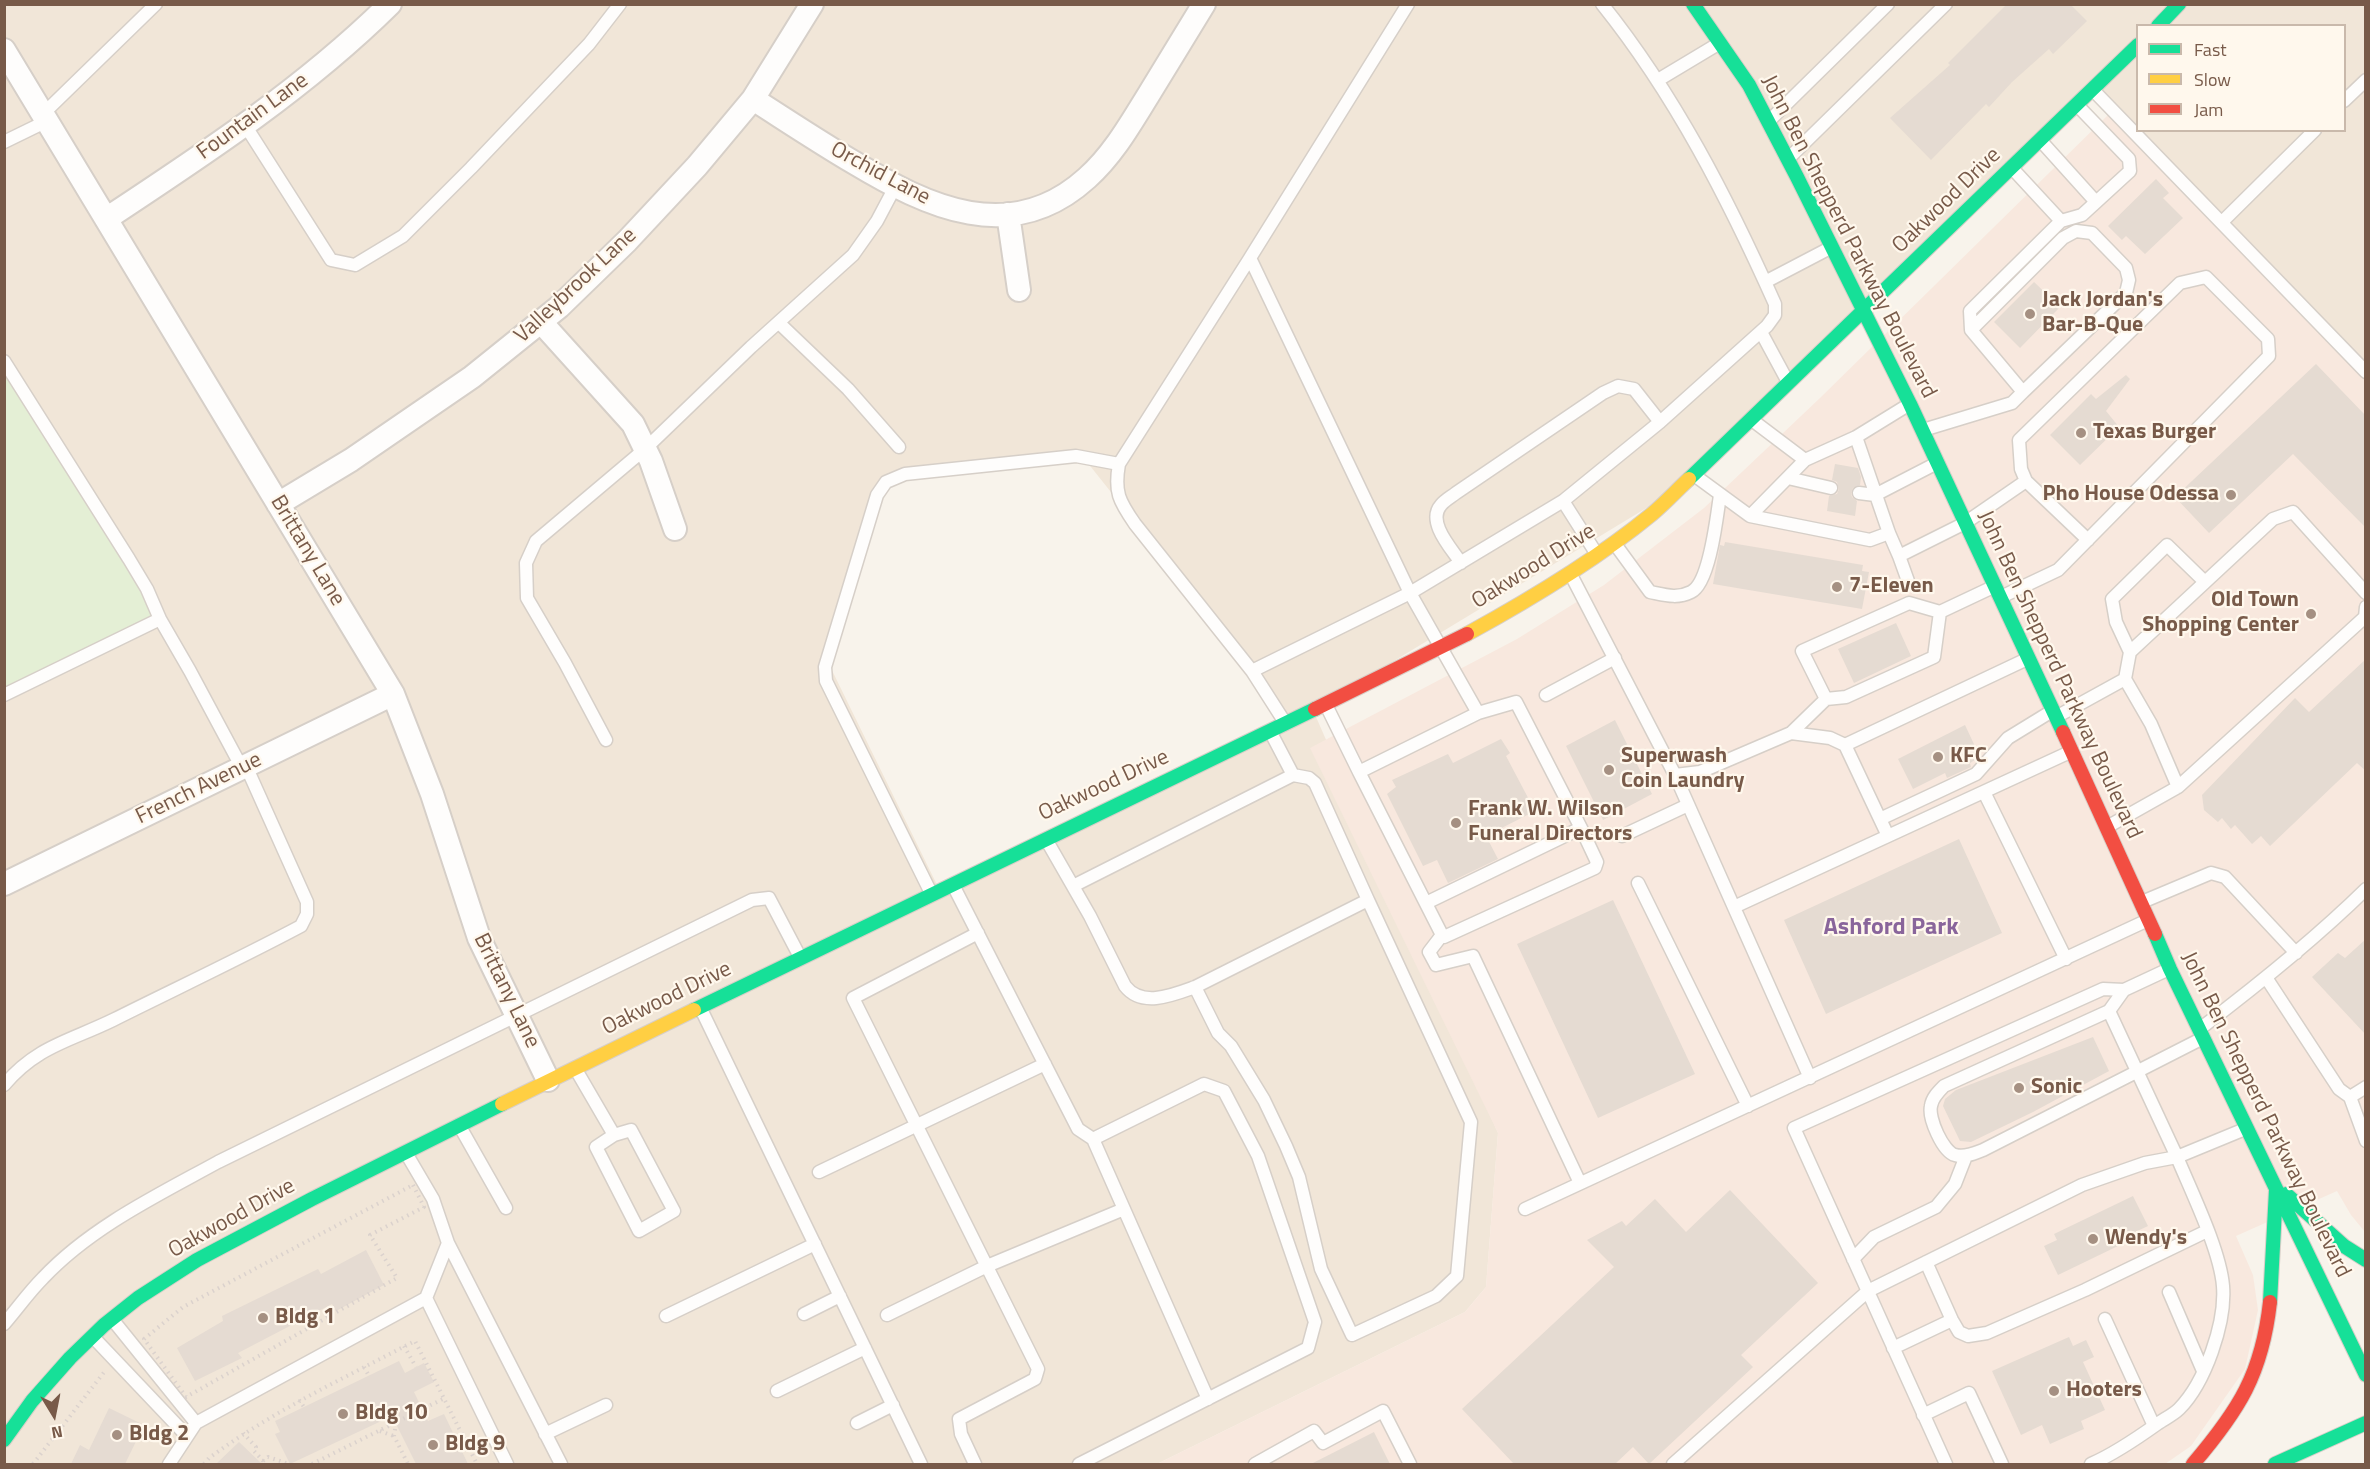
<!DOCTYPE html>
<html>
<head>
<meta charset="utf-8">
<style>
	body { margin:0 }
	#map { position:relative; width:2370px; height:1469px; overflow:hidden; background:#f8f3eb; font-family:"Titillium Web",sans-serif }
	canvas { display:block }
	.frame { position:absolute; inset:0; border:6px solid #785a49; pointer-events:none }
	.legend { position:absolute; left:2136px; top:24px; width:210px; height:108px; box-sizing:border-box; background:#fff8ed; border:2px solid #c9b9ab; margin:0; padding:8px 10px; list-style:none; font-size:18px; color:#785a49 }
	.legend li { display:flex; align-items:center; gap:12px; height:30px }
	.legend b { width:30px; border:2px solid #c9b9ab }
	.north { position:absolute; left:24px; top:1385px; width:60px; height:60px; -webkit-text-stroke:4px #fff8ed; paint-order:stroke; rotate:170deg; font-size:16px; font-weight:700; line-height:24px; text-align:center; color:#785a49 }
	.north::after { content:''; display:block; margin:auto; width:21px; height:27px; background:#785a49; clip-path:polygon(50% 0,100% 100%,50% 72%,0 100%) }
</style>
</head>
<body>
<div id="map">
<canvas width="2370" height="1469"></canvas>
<div class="frame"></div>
<ul class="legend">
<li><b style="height:8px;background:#16e098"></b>Fast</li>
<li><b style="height:8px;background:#ffcf43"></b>Slow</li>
<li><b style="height:8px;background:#f24e42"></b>Jam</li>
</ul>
<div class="north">N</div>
</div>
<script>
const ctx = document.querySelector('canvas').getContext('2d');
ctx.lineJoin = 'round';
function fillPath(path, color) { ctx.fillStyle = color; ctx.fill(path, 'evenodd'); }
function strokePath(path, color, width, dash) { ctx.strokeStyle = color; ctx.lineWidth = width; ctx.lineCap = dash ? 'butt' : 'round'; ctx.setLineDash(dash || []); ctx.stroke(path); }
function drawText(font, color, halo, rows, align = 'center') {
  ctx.font = font + ' "Titillium Web",sans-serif'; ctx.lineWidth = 4.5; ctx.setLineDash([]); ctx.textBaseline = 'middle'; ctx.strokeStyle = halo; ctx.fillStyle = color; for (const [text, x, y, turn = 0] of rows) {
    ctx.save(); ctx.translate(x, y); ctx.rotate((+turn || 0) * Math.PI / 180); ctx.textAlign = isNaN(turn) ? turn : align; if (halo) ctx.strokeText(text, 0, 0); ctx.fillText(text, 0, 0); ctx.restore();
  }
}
fillPath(new Path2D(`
	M5,5H2365V380L2089,93L1691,481L1313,710L1498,1133L1486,1287L1465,1312L1157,1464H5ZM2138,26H2344V130H2138ZM1079,452L1291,718L939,889L823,652L874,495L900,473Z`), '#f1e6d8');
fillPath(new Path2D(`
	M2109,114L2365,380V1232L2351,1215L2337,1191L2236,1236L2253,1275L2258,1310L2245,1369L2191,1446L2165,1464H1157L1465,1312L1486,1287L1498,1133L1310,748L1517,639L1604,585L1704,508L1820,398Z`), '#f8e8de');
fillPath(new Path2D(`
	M4,365L164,617L4,695Z`), '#e4efd5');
fillPath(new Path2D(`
	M2007,4H2070L2087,21L2053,54L2049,49L2012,82L1989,107L1986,104L1931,160L1890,118L1950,65L1948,63Z
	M2156,179L2169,193L2163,198L2183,218L2145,254L2126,236L2122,240L2108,226Z
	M2034,282L2060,307L2020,348L1994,322Z
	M2316,364L2366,416V528L2293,454L2209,533L2175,497Z
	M2126,375L2130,379L2106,411L2119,427L2080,465L2050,435L2091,394L2096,399Z
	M1835,464L1858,468L1861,477L1860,485L1853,488L1851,493L1852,497L1857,501L1855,516L1827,511L1829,496L1837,494L1839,489L1837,482L1832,480Z
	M1725,542L1863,565L1862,571L1869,572L1862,609L1713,584L1720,545L1724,546Z
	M1896,623L1911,656L1854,683L1838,649Z
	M2366,659V771L2357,763L2270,846L2261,836L2252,844L2235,825L2231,829L2222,818L2218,822L2204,810L2202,795L2295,698L2309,712Z
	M1615,720L1652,794L1603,820L1566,746Z
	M1965,725L1980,757L1970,763L1971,767L1947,778L1945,773L1913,789L1898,759Z
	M1501,739L1510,753L1506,756L1535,811L1486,836L1498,859L1448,883L1437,860L1423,866L1387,794L1396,787L1392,780L1448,754L1453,763Z
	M1959,839L2002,933L1826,1014L1784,920Z
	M1613,900L1695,1074L1598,1118L1517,944Z
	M2366,939V1035L2312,977L2338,953L2345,958Z
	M2093,1037L2109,1071L2033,1112L1971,1142L1960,1141L1943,1106L1945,1099L1956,1090Z
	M1730,1190L1818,1283L1741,1355L1753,1367L1649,1464L1633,1447L1615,1464H1514L1462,1409L1614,1267L1587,1240L1622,1221L1626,1226L1655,1199L1686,1232Z
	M2133,1196L2148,1226L2116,1241L2118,1246L2058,1275L2044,1246L2057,1240L2054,1234Z
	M366,1250L384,1285L336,1311L332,1304L238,1353L242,1358L195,1381L177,1348L223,1321L222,1316L318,1269L321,1274Z
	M2069,1337L2073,1346L2086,1340L2094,1357L2083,1362L2105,1410L2081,1421L2084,1429L2050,1444L2042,1425L2021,1435L1992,1371Z
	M399,1361L405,1373L424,1363L434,1382L414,1392L428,1421L444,1414L468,1464H416L392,1416L290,1464L275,1434L280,1432L275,1421Z
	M109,1408L144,1425L125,1464H71L80,1445L89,1450Z
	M1374,1432L1390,1464H1311Z
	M239,1442L262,1464H216Z`), '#e5dbd2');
const lane = new Path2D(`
	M1408,4L1250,258L1410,593L1478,713
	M1658,80L1718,44
	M2093,90L2366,372
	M2344,101L2366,80
	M43,114L156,4
	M1769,121L1888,4
	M245,125L331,260L355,265L403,236L471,168L589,44L620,4
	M2041,141L2096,202
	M4,142L47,121
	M1789,158L1946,4
	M2061,221L2082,215L2130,171L2129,159L2077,105
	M2222,222L2315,130
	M1250,258L1119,464C1114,492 1119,501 1135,524L1252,671
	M1765,282L1830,248
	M779,323L848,389L899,447
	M1971,330L2063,238L2076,231L2092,233L2126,268L2129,280L2126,293L2023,392L1971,330L1970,311L2061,221L2011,167
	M1761,332L1788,382
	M4,361L129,559L147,589L160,619
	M1752,420L1805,460L1856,437L1889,533L1899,556
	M1923,430L2012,403L2023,392
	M1856,437L1908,405
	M1805,460L1750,516L1870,540L1889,533
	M1694,475L1750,516
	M1788,478L1831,488
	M2026,481L2088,540
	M1859,493L1875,495L1937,463
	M1563,501L1596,553
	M1615,544L1650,592C1665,595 1677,599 1691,592C1710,583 1717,515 1720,495
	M1461,563C1452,549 1426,522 1441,505C1445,500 1451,497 1456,493L1603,393L1618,386L1634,389L1660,422
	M1570,573L1675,775L1700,772L1791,733L1830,738L1845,745L1888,836
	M1908,581L1899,556L1965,523L2026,481L2021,469L2019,440L2180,283L2206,277L2268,339L2269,356L2058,570L2001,597
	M2130,652L2116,622L2112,599L2167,545L2205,582
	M2125,679L2130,652L2273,519L2293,512L2366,593
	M4,695L160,619L190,671L242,768
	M1546,695L1615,658
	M1826,699L1802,651L1909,603L1940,612L1993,587
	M1326,705L1359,772L1478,713L1516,702L1581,828
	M2056,717L2125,679L2151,724L2178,787L2107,827
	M1284,721L1252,671L1410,593L1563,501L1660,422L1767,326L1775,315V304C1728,199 1675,95 1602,4
	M1270,731L1293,775L1309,778L1315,783L1368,900
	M1791,733L1826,699L1846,697L1934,657L1940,612
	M606,740L565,663L527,598L526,563L536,541L645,449L751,347L853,255L877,221L895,187
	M1845,745L2027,659
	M1359,772L1442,935L1444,937L1595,868L1597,862L1581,828L1426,903
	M1675,775L1810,1078
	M2178,787L2365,617L2366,607
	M1984,792L2066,959
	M1880,819L1976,774L2008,738L2052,711
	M1622,836L1688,805
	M1047,841L1090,916L1125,986C1142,1008 1173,995 1195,987L1368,900L1471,1122L1457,1276L1436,1296L1352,1335L1321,1269L1299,1177L1286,1146L1264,1100L1231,1046L1218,1033L1195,987
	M1638,883L1748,1106
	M953,885L1078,1129L1093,1139L1204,1084L1224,1091L1258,1156L1315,1322L1308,1348L1079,1464
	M1073,886L1293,775
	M931,893L826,681L825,667L877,495L886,482L905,474L1076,456L1119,464
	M2142,902L2211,873L2225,877L2296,953
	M1734,907L2070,752
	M1442,935L1429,952L1436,965L1473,956L1580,1183
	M2267,979L2339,1089L2350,1097L2366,1087
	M2124,990L2109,1011L1944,1086C1938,1092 1932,1098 1931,1106C1928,1118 1943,1152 1955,1155C1965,1158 1975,1153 1983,1150L2203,1038
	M700,1007L921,1464
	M2201,1028C2259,984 2314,940 2366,889
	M575,1068L614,1135L596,1147L639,1231L674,1211L631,1130L614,1135
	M4,1085C37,1046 70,1041 113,1020C175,989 239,959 301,926L307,914V902L246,766
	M2350,1097L2366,1141
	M459,1125L506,1208
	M1093,1139L1208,1399
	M406,1153L433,1199L448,1243L561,1464
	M819,1172L1045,1064
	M1525,1209L2148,920
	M1853,1259L1874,1237L1936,1207L1955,1184L1966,1156
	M1926,1262L1952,1320L1959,1332L1968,1336L1987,1333L2085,1290L2207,1231
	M2169,1292L2203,1371
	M426,1298L448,1243
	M804,1314L840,1296
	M887,1315L987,1266L1124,1209
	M666,1316L815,1244
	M112,1319L196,1423
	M2105,1319L2154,1426
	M4,1324C17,1309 29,1292 43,1278C91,1227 158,1195 218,1162L752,900L769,898L800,957
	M93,1337L187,1436
	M1893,1348L1952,1320
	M777,1391L865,1348
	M1923,1415L1969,1393L2002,1464
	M857,1423L893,1405
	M545,1434L606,1405
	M169,1464L196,1423L426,1298L507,1464
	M975,1464L961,1434L959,1419L1035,1379L1038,1369L853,998L978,933
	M1255,1464L1314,1431L1323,1443L1383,1411L1410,1464
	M1673,1464L1868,1291L2082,1185L2145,1163L2177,1157L2109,1011
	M1946,1464L1794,1128L2103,989L2124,990L2169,969
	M2091,1464C2114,1454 2136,1439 2157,1424C2164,1419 2173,1415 2179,1409C2205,1383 2226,1323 2223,1286C2220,1250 2192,1193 2177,1157L2245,1129`);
const street = new Path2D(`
	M4,50L393,694L432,794L479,938L548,1080
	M753,99C786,120 819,142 853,162C928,207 1011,247 1087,178C1113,155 1131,123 1149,94C1167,64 1186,34 1204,4
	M1008,214L1019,290
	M106,219C206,153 305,88 390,4
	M541,322L633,424L651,461L675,529
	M278,504L351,460L472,377L559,307L627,241L697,166L753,99L812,4
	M4,884L393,694`);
const fast = new Path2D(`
	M1693,4L1749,85L1797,177L1910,404L2063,732
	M2158,26L2179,4
	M1689,479L2138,45
	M2155,934L2170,969L2366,1375
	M694,1010L1315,709
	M2286,1194L2344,1246L2366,1260
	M2270,1302L2276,1190
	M4,1440L32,1401L70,1358L104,1325L138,1298L197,1260L312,1199L502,1104
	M2275,1464L2366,1423`);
const slow = new Path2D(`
	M1467,634C1531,599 1596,560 1652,514C1665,503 1677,490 1689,479
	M502,1104L694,1010`);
const jam = new Path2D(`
	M1315,709L1467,634
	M2063,732L2155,934
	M2193,1464C2239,1410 2262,1374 2270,1302`);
strokePath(lane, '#d6cfc8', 15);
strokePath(street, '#d6cfc8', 26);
strokePath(fast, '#d7cfc8', 16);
strokePath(slow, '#d7cfc8', 16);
strokePath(jam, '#d7cfc8', 16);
strokePath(new Path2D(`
	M413,1185L424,1207L370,1235L397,1278L186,1397L144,1339L183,1307Z
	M404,1346L416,1367
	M364,1367L369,1376
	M299,1400L304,1407
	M396,1423L394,1436L408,1464
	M380,1431L394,1436
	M243,1433L256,1447L254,1451L266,1464
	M263,1461L268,1457L289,1464
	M33,1464L105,1371
	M204,1464L209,1458C273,1411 344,1378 415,1341L477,1464
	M312,1464L443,1399`), '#dbd2cd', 4, [1.5, 4.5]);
strokePath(lane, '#fefdfc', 12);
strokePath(street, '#fefdfc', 22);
strokePath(fast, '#16e098', 14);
strokePath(slow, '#ffcf43', 14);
strokePath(jam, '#f24e42', 14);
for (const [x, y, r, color] of [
	[2030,314,6,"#a59082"],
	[2081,433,6,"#a59082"],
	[2231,495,6,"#a59082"],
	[1837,587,6,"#a59082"],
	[2311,614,6,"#a59082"],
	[1938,757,6,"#a59082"],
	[1609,770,6,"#a59082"],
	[1456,823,6,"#a59082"],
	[2019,1088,6,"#a59082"],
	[2093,1239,6,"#a59082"],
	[263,1318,6,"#a59082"],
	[2054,1391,6,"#a59082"],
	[343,1414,6,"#a59082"],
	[117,1435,6,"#a59082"],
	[433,1445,6,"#a59082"]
]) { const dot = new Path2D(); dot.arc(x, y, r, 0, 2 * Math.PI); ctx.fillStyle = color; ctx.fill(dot); strokePath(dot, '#fff8ed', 2); }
drawText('22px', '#785a49', '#fff8ed', [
	["Fountain Lane",253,117,-36],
	["Orchid Lane",880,174,28],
	["Oakwood Drive",1947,201,-44],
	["John Ben Shepperd Parkway Boulevard",1848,237,63],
	["Valleybrook Lane",576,286,-43],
	["Brittany Lane",307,551,59],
	["Oakwood Drive",1534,567,-32],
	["John Ben Shepperd Parkway Boulevard",2059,675,65],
	["Oakwood Drive",1104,786,-25],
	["French Avenue",199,789,-26],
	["Brittany Lane",506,991,64],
	["Oakwood Drive",667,999,-26],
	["John Ben Shepperd Parkway Boulevard",2265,1115,64],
	["Oakwood Drive",232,1219,-29]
]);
drawText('bold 22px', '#785a49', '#fff8ed', [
	["Jack Jordan's",2042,301],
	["Bar-B-Que",2042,326],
	["Texas Burger",2093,433],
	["Pho House Odessa",2219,495,"right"],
	["7-Eleven",1849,587],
	["Old Town",2299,601,"right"],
	["Shopping Center",2299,626,"right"],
	["Superwash",1621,757],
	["Coin Laundry",1621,782],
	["KFC",1950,757],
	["Frank W. Wilson",1468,810],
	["Funeral Directors",1468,835],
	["Sonic",2031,1088],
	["Wendy's",2105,1239],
	["Bldg 1",275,1318],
	["Hooters",2066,1391],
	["Bldg 10",355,1414],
	["Bldg 2",129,1435],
	["Bldg 9",445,1445]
], 'left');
drawText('bold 24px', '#89659b', '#fff8ed', [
	["Ashford Park",1891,928]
]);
</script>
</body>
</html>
